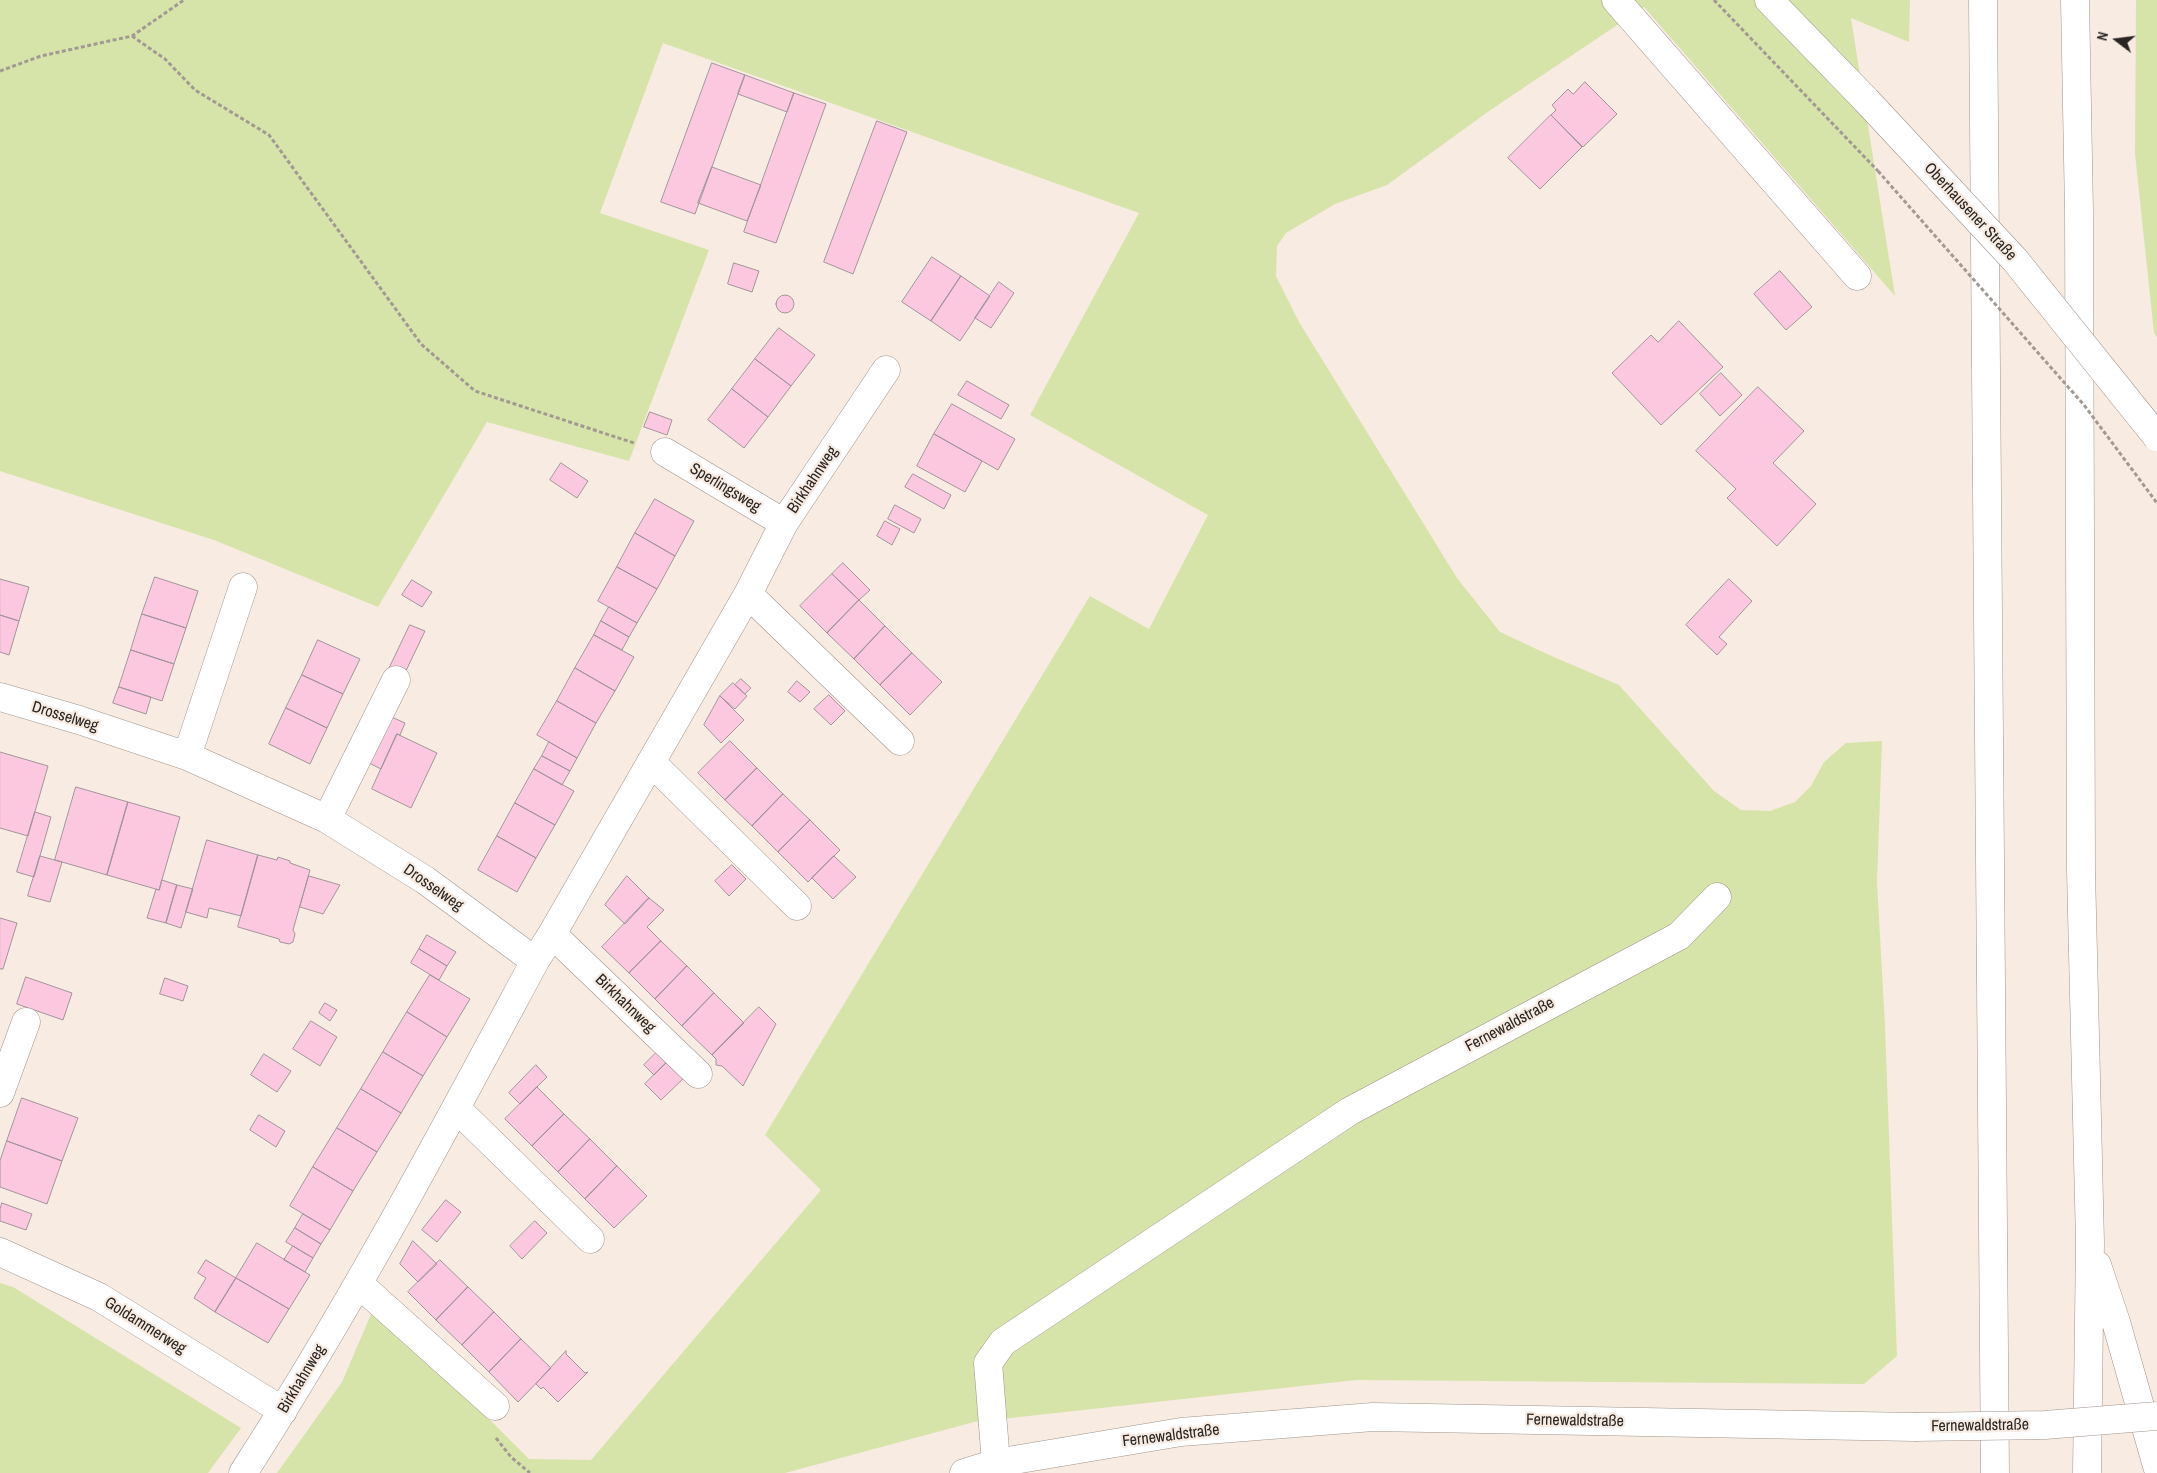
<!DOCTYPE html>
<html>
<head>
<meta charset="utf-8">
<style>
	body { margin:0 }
	#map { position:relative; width:2157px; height:1473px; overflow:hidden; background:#f8ebe2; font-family:"Archivo Narrow",sans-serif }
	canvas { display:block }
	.north { position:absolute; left:2092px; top:15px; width:50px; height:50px; -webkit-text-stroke:4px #f8ebe2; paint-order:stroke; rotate:285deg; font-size:14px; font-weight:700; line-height:20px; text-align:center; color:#2a2522 }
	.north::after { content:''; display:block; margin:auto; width:18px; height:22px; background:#2a2522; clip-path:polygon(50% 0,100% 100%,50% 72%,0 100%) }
</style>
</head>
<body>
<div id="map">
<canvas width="2157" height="1473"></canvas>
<div class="north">N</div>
</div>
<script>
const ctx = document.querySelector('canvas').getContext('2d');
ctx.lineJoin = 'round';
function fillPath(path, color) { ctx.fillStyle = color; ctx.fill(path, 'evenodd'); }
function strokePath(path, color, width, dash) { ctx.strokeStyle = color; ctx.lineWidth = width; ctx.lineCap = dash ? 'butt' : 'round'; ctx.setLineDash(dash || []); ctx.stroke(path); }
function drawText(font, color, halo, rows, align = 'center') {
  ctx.font = font + ' "Archivo Narrow",sans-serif'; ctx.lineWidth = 4.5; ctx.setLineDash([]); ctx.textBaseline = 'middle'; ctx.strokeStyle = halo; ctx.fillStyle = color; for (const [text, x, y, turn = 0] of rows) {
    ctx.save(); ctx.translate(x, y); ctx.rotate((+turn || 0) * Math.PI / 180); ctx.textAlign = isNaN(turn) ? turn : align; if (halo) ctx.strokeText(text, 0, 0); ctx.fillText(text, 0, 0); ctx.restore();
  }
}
fillPath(new Path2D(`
	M0,0H1910L1909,42L1851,18L1895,296L1644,7L1489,111L1387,185L1335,204L1286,233L1277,246L1276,276L1299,322L1457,578L1500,632L1547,654L1619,685L1714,791L1741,810L1770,811L1795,802L1811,786L1824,762L1846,743L1882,741L1877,882L1885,1026L1897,1356L1864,1384L1356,1380L974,1422L785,1473H277L342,1382L375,1305L529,1459L591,1460L821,1190L765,1135L1090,596L1149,629L1208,515L1030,415L1139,213L663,43L600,213L709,250L629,461L487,422L378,607L214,540L0,471Z
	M2136,0H2157V337L2154,333L2135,154Z
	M0,1283L13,1287L241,1428L208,1473H0Z`), '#d6e4aa');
const building = new Path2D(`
	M712,63L745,75L695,214L661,202Z
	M745,75L794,93L787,112L738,94Z
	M1585,82L1617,114L1583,147L1551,115L1556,110L1552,105L1568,89L1573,94Z
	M794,93L826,104L776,243L744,232Z
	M1551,115L1582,147L1540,189L1508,158Z
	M877,121L907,132L853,274L824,262Z
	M712,167L761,185L747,221L698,203Z
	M932,257L961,276L931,321L902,302Z
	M734,263L759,271L752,292L728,284Z
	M1780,271L1812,307L1786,330L1754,294Z
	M961,276L990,296L960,341L931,321Z
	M999,282L1014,293L991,328L975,318Z
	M776 304a9 9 0 1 1 18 0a9 9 0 1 1-18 0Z
	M1679,321L1723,367L1661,425L1612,373L1651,335L1658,342Z
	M779,328L815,355L791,386L755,359Z
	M755,359L791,386L768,417L732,389Z
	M1721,373L1742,395L1720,416L1700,394Z
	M967,381L1009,405L1001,419L958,395Z
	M1758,387L1804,431L1773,463L1816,504L1777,546L1727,498L1736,489L1696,451Z
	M732,389L768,417L744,448L708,420Z
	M952,404L1015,439L998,470L934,434Z
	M650,412L672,420L667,435L644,427Z
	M934,434L982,461L965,492L917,466Z
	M561,463L588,481L577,498L550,480Z
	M913,474L951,495L944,509L905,487Z
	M655,499L694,521L675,556L635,533Z
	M895,505L921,519L914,533L888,519Z
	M885,521L900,529L892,545L877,536Z
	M635,533L675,556L657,589L617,567Z
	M843,563L870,590L859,600L832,574Z
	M617,567L657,589L637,623L598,601Z
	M832,574L859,600L827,633L800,606Z
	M155,577L198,591L186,628L142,614Z
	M0,579L29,587L19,621L0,615Z
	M1729,579L1752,601L1719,637L1727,644L1717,655L1686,625Z
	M412,580L432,592L422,607L402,595Z
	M859,600L885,626L854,659L827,633Z
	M609,607L637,623L629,637L601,621Z
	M142,614L186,628L174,664L131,650Z
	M0,615L19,621L9,655L0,652Z
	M601,621L629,637L622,650L594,635Z
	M410,625L425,631L403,677L389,669Z
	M885,626L912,653L880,685L854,659Z
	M594,635L634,657L615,691L575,668Z
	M318,640L360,659L343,694L302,675Z
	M131,650L174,664L162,701L119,687Z
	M912,653L942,682L910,715L880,685Z
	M575,668L615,691L596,723L557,701Z
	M302,675L343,694L327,728L286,708Z
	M741,679L751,688L745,694L735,685Z
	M797,681L810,692L800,702L788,692Z
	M733,683L747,696L735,709L720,696Z
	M119,687L151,697L146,714L113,703Z
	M829,695L845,711L831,725L814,709Z
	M720,696L744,720L721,743L704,725Z
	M557,701L596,723L577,758L537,735Z
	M286,708L327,728L310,764L269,744Z
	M387,715L405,723L400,735L397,734L381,769L365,761Z
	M397,734L437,753L411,808L372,789Z
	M730,741L757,768L725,800L698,773Z
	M549,742L577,758L570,771L542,756Z
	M0,752L48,766L28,836L0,828Z
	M542,756L570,771L562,785L534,769Z
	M757,768L783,794L752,826L725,800Z
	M534,769L574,791L555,825L515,803Z
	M76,787L128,802L107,875L55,860Z
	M783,794L810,820L778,852L752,826Z
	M128,802L180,817L159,890L107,875Z
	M515,803L555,825L536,858L497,836Z
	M35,812L51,817L34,877L17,872Z
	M810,820L840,850L808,882L778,852Z
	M497,836L536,858L517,892L478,870Z
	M207,840L258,855L241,916L209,908L207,918L186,912Z
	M258,855L277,860L278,857L290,861V863L310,870L293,930L295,934L293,942L289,944L280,942L279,939L238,927Z
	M40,856L62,862L50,902L28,896Z
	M834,856L856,877L833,899L812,878Z
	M732,865L746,879L729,896L715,881Z
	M309,876L340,885L323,914L300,907Z
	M627,876L649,898L625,924L605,905Z
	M162,880L177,885L166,923L147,918L156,889L159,890Z
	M177,885L193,889L181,928L166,923Z
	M649,898L664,910L647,927L661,941L629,973L602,947Z
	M0,918L17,923L3,969H0Z
	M427,935L456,952L447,966L419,949Z
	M661,941L687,966L655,999L629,973Z
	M419,949L447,966L439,980L411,963Z
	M687,966L714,993L682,1026L655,999Z
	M430,975L470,999L447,1037L407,1012Z
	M26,977L72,993L63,1020L17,1004Z
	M165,978L188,986L183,1001L160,994Z
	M714,993L744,1023L712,1055L682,1026Z
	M325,1003L337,1010L330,1021L319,1013Z
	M759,1007L776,1024L743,1086L722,1066L716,1065V1059L712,1055Z
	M407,1012L447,1037L423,1076L383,1052Z
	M311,1021L337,1037L320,1066L293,1049Z
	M383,1052L423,1076L401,1113L361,1089Z
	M657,1052L667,1062L654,1075L644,1065Z
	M264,1054L291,1071L277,1092L251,1075Z
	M669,1060L685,1077L661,1100L645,1084Z
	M536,1065L547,1077L520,1104L509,1093Z
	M537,1087L564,1114L532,1146L505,1119Z
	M361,1089L401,1113L377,1152L337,1128Z
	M22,1098L78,1118L62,1161L7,1141Z
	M564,1114L590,1139L558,1172L532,1146Z
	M259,1115L285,1131L276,1147L250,1130Z
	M337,1128L377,1152L353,1191L313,1167Z
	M590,1139L617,1166L585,1199L558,1172Z
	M7,1141L62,1161L47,1204L0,1187V1161Z
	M617,1166L647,1196L614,1228L585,1199Z
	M313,1167L353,1191L330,1230L290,1206Z
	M446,1200L461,1212L437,1242L422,1230Z
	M2,1203L32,1214L26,1230L0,1221V1210Z
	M303,1214L330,1230L321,1244L295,1228Z
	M535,1221L547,1233L522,1259L510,1246Z
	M295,1228L321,1244L313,1258L286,1242Z
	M413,1241L437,1264L418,1282L400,1264Z
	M257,1243L310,1275L289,1309L236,1278Z
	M293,1246L313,1258L305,1272L284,1260Z
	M206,1260L236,1278L215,1312L194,1298L206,1278L198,1273Z
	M440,1260L468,1287L436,1320L408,1292Z
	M236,1278L289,1309L268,1343L215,1312Z
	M468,1287L494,1312L462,1345L436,1320Z
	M494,1312L521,1339L489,1372L462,1345Z
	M521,1339L551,1368L518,1402L489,1372Z
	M566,1351V1354L585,1373L588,1372L558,1402L543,1387L541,1389L536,1384Z`);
fillPath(building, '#fcc8df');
strokePath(building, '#a2949a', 1);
const minor = new Path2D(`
	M1616,0L1857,276
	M665,452L784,523
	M748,594L900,741
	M0,697L79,720L187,756L327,819L425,880L535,961
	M187,756L243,587
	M651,762L797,906
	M327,819L396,680
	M552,934L698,1074
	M0,1093L26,1022
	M456,1108L590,1239
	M0,1252L99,1297L283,1411
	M359,1284L495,1406
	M996,1463L988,1363L1003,1342L1350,1111L1679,936L1717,897
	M243,1473C350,1308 442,1134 535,961L552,934L748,594L784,523L886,370
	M964,1473L996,1463L1181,1432L1373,1417L1915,1427`);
const major = new Path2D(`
	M1769,0L1866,100`);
const highway = new Path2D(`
	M1983,0L1995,1473
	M2075,0L2079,211L2081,871L2090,1242L2087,1473
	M2097,1265L2116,1322L2157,1466`);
strokePath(minor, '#a0948c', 29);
strokePath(major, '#a0948c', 29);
strokePath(highway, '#a0948c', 29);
strokePath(new Path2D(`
	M1714,0L1878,171
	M132,36L165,59L195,90L269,135L421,344L475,391L634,443
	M0,71L41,56L132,36L184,0
	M496,1438L511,1457L530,1473`), '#a29992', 3, [4, 2.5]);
strokePath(minor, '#fff', 28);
strokePath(major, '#fff', 28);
strokePath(highway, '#fff', 28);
const minorBridge = new Path2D(`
	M1915,1427L2045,1425L2157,1416`);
const majorBridge = new Path2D(`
	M1866,100L2015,260L2157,437`);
strokePath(minorBridge, '#a0948c', 29, []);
strokePath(majorBridge, '#a0948c', 29, []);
strokePath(new Path2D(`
	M1878,171L2084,405L2157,503`), '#a29992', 3, [4, 2.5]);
strokePath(minorBridge, '#fff', 28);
strokePath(majorBridge, '#fff', 28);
drawText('16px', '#2a2522', '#f8ebe2', [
	["Oberhausener Straße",1970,212,47],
	["Birkhahnweg",813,480,-56],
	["Sperlingsweg",725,488,31],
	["Drosselweg",65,717,17],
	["Drosselweg",433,888,35],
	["Birkhahnweg",625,1004,44],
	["Fernewaldstraße",1510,1025,-28],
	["Goldammerweg",145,1326,32],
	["Birkhahnweg",302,1379,-59],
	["Fernewaldstraße",1575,1421,1],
	["Fernewaldstraße",1980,1426,-1],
	["Fernewaldstraße",1171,1436,-7]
]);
</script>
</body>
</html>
